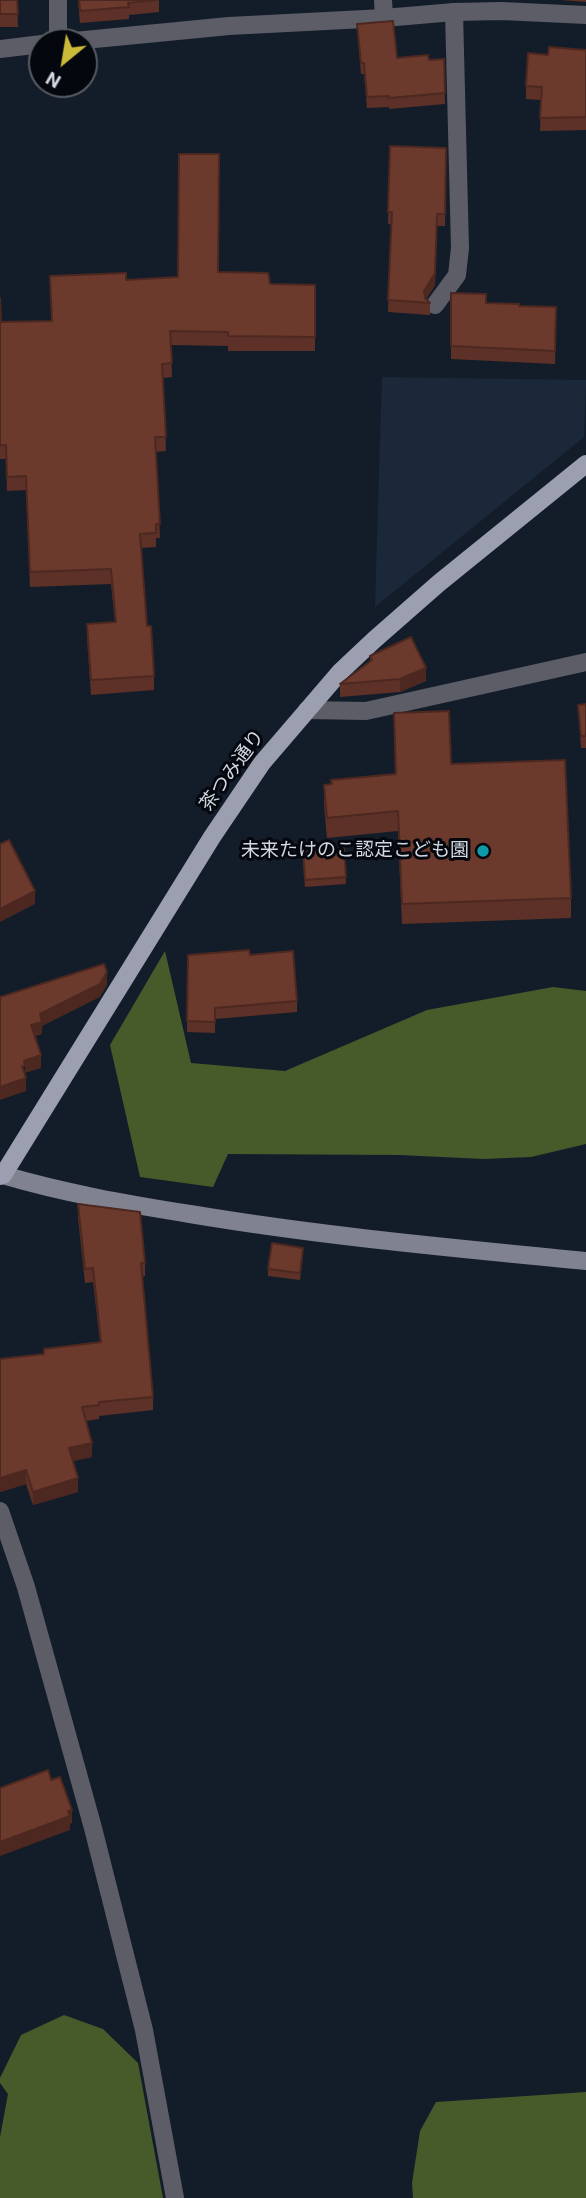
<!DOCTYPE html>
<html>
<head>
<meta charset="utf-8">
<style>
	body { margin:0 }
	#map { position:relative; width:586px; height:2198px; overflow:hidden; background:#131d2a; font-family:Roboto,sans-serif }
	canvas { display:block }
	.north { position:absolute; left:28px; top:28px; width:70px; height:70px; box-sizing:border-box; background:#04070d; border:2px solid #565b62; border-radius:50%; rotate:210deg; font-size:19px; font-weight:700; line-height:28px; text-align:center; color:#d1d8e1 }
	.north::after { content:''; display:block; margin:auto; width:24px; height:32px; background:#cbb939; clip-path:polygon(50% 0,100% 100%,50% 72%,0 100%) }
</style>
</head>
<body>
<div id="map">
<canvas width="586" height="2198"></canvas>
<div class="north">N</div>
</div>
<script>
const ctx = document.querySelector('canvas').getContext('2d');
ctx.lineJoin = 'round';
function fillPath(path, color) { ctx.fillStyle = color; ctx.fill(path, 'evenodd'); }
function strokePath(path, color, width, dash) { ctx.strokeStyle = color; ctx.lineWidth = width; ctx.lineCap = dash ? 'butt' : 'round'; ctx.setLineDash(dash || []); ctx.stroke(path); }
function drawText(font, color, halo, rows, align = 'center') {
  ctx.font = font + ' Roboto,"Noto Sans JP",sans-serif'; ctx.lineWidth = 6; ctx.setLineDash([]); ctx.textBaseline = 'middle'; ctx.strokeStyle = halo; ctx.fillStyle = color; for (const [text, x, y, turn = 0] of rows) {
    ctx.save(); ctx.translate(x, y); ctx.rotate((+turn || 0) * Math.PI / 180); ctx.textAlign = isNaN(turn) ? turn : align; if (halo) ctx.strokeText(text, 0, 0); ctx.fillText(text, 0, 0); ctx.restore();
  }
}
fillPath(new Path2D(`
	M382,377L586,380V384L584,437L375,607Z`), '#1a2839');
fillPath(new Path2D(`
	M165,951L191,1063L285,1071L427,1010L553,987L586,991V1144L531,1157L484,1159L399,1155L228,1154L213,1187L140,1177L110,1045Z
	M64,2015L103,2029L138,2063L163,2198H0V2137L8,2094L0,2083V2078L21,2035Z
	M586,2092V2198H413L412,2183L420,2131L436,2102Z`), '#475a2a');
strokePath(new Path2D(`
	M58,0V42
	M435,305L457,275L460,248L454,12
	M0,1511L26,1587L93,1828L144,2030L175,2198`), '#5c5d66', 18);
strokePath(new Path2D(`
	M383,0L384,18
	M64,42L229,26L384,18L454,12L502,11L586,15
	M0,49L42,44
	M307,710L366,711L586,662`), '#5c5d66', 18);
strokePath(new Path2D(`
	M3,1175C64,1193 127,1204 190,1214C321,1236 454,1248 586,1261`), '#808290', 18);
strokePath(new Path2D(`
	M0,1176L3,1175L212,837L262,763L340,672L374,640L439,583L586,464`), '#9c9fb0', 18);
fillPath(new Path2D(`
	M0,0H17L18,27H0Z
	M78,0H159V12L129,15V19L80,23Z
	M561,0H586V2Z
	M357,24L397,58L429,60L444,59L445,104L389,109V107L367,108L364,74H361Z
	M586,50V130L540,131L541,100L526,99V86L548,55Z
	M390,146L446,148L445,226H437L435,285L426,299L430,303V315L388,312L391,224H388Z
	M218,272L270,284L315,285V351H228V346L171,345L172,377L163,378L166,451L156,452L160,538H156V547L141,548L147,626L154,676V690L91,695L87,638V624L115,622L111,584L30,587L26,490L7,491L6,459H0V298L1,322L52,321L50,276L126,280L178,277Z
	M486,303L519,306L556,307L555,364L451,359V346Z
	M370,656L426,681L400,692L340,697V684L370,662Z
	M586,704V748H581L578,705Z
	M394,713L451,764L571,898V918L402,924L398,831L327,838L324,805V785L331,784V780L395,774Z
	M344,848L346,884L305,887L303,858Z
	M188,955H250L297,1001V1012L215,1019V1033L187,1032Z
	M78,1204L145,1263V1276L142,1277L153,1397V1410L99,1416V1419L86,1421L92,1457L73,1461L78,1492L33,1505L26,1484L0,1492L44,1354V1349L100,1342L93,1282L85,1283L78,1218Z
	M303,1255L300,1280L268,1276V1269Z`), '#5d3127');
fillPath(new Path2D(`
	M437,214L435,285L424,303V291Z
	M426,668V681L400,692V679Z
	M35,891V904L0,922V909Z
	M107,972V985L100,997L42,1026V1034L31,1038V1025L40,1014Z
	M41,1055V1068L25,1073V1066L24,1061Z
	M26,1078V1091L0,1100V1087Z
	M92,1443V1457L69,1462V1448Z
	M26,1470V1484L0,1492V1478Z
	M78,1478V1492L33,1505V1492Z
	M72,1810V1823L70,1824V1830L0,1856V1842Z`), '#4c2820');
const building = new Path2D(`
	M0,0H17L18,14H0Z
	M79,0H158L128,3L129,7L80,11Z
	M393,21L397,58L428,55L429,60L444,59L445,93L389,98V96L367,97L364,63H361L357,24Z
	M549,47L586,50V117L540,118L542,87L526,86L528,53L548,55Z
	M390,146L446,148L445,214H437L435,273L424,291L425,298L430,303L388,300L392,212H388Z
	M179,154H219L218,272L268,273L270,284L315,285V337L228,336V332L170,331L172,363L162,364L166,437H155L160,524H156V533L140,534L147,626H151L154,676L91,680L87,624L116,622L111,569L30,572L26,476L7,477L6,445H0V298L1,322L52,321L50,276L126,273V280L178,277Z
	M451,293L486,294V303L519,304V306L556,307L555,351L451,346Z
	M411,637L426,668L400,679L340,684L372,660L370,656Z
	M586,704V736H581L578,705Z
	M449,711L451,764L565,760L571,898L402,904L398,811L327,818L324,785L332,784L331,780L396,774L394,713Z
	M9,840L35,891L0,909V844Z
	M344,848L346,877L305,880L303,851Z
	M249,950L250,955L293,951L297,1001L215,1008V1022L187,1021L188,955Z
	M104,964L107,972L100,984L40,1014L42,1022L31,1025L41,1055L24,1061L25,1066H22L26,1078L0,1087V997Z
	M78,1204L140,1212L145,1263H141L153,1397L99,1402V1405L82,1407L92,1443L69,1448L78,1478L33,1492L26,1470L0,1478V1359L44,1354V1349L101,1342L93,1268L85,1269Z
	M272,1243L303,1248L300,1273L268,1269Z
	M48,1770L51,1780L60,1777L72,1810L68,1811L70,1816L0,1842V1788Z`);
fillPath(building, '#6c392d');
strokePath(building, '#4c2820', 2);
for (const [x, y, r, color] of [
	[483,851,7,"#0f9aa8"]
]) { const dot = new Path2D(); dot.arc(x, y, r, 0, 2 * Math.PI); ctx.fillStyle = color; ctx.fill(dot); strokePath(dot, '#04070d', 2.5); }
drawText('19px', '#d1d8e1', '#04070d', [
	["茶つみ通り",233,771,-54]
]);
drawText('19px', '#d1d8e1', '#04070d', [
	["未来たけのこ認定こども園",469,851]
], 'right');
</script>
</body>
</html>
